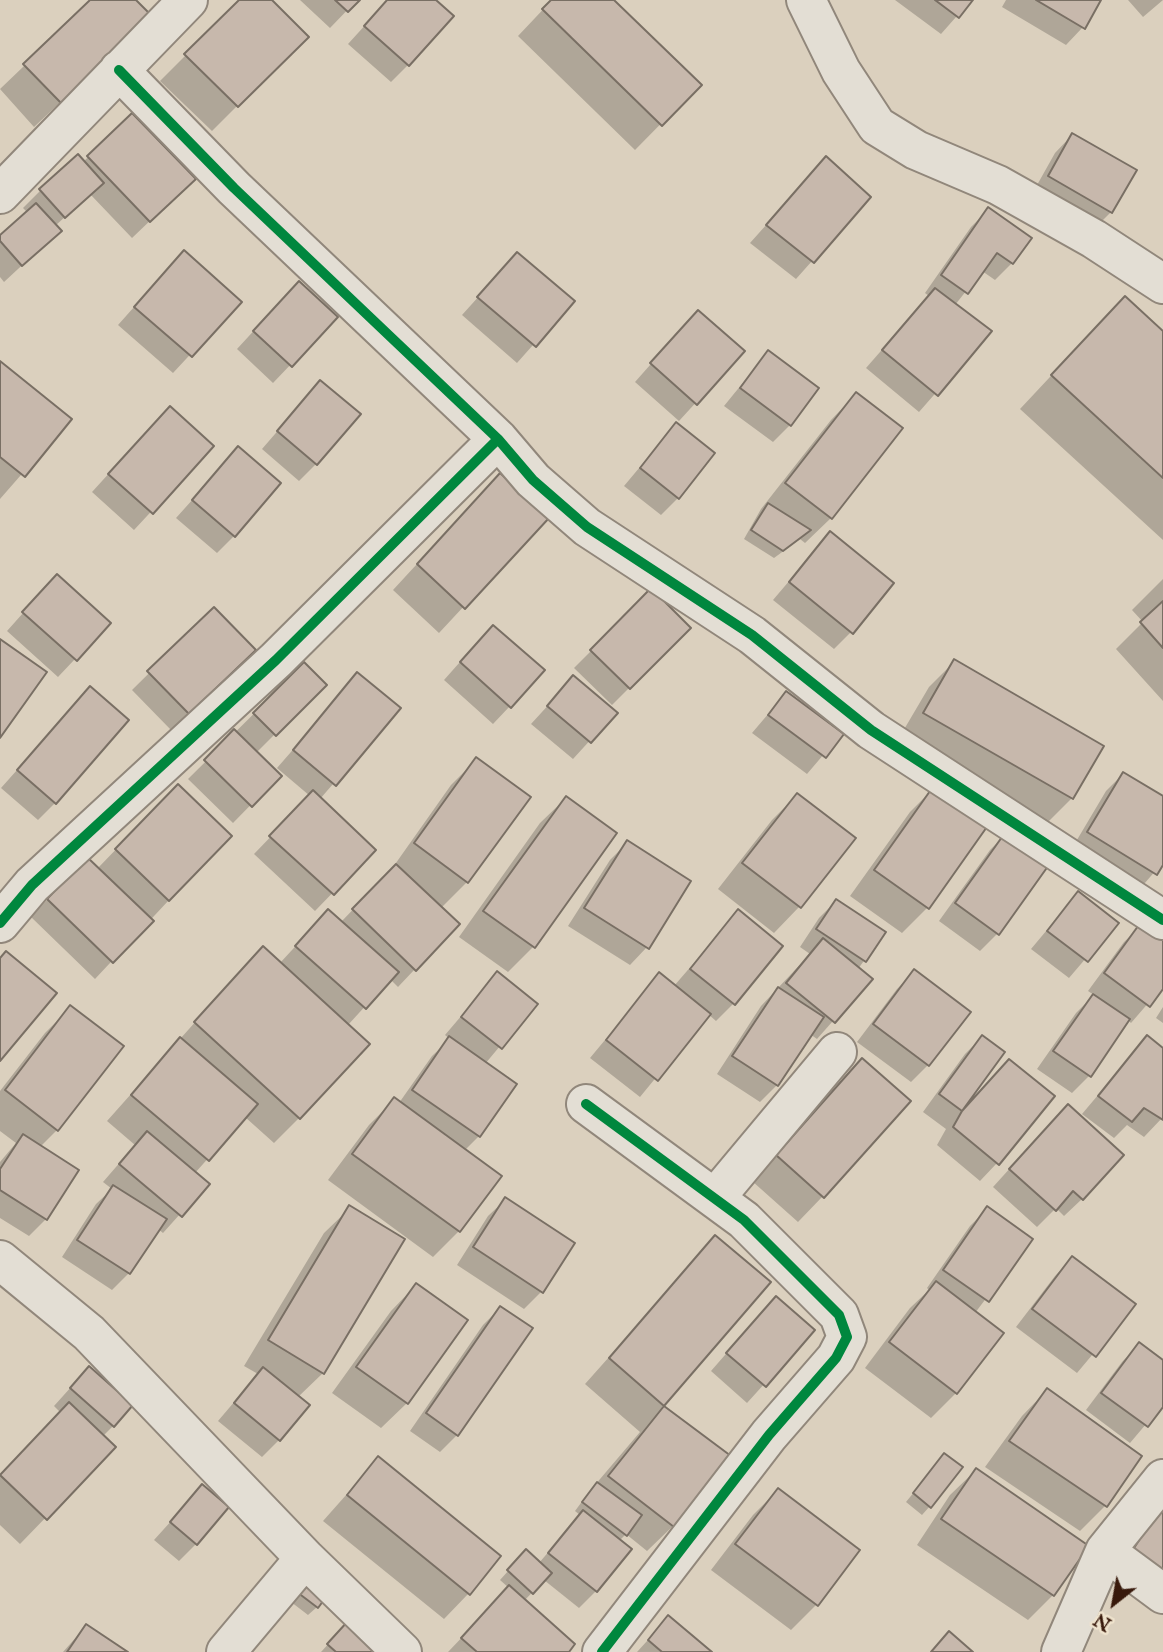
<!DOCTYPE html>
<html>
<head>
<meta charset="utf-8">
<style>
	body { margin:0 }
	#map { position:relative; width:1163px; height:1652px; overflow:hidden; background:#dbd0be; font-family:"IM FELL English",serif }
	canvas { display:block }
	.north { position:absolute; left:1079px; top:1568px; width:70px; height:70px; -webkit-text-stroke:5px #efe3cd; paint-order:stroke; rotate:211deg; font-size:19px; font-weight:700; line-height:28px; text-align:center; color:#38190b }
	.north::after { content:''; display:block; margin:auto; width:24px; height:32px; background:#38190b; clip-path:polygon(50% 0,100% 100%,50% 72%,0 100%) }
</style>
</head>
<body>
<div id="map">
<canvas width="1163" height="1652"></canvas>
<div class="north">N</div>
</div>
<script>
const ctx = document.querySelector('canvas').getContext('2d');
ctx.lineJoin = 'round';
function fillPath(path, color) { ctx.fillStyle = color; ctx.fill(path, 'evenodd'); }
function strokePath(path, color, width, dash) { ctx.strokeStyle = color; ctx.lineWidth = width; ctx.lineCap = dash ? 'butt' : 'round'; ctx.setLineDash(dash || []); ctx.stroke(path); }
fillPath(new Path2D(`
	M93,0H134L124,42L34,127L0,89Z
	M241,0H269L306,37L212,131L160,81Z
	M300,0H357L330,28Z
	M388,0H433L408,65L391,82L348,44Z
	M552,0H612L699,85L635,150L518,36Z
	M895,0H971L941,34Z
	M1006,0H1099L1083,27L1066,45L1002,7Z
	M1128,0H1163L1143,17Z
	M132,115L176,196L132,238L90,194L55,226L59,231L4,282L0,277V237L28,213L23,208L40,191L83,162Z
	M1072,135L1111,212L1094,229L1032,194L1055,153Z
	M826,158L869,197L796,279L750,243Z
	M988,210L1012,263L995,280L982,271L955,305L990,331L919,412L866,368L929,296L925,293L971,227Z
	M517,254L572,301L517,363L462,315Z
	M167,270L239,302L173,373L118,325Z
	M282,300L336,317L273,383L237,349Z
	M681,330L742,352L679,421L635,382Z
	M1093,331L1163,334V540L1020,409Z
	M768,352L790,425L773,442L724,406Z
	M0,364L69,420L0,499Z
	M320,382L316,464L299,481L262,449Z
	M856,394L831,518L805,543L800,539L774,558L744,539L761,509L831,420Z
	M676,424L678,498L661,515L624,486Z
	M153,425L212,446L134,530L92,492Z
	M238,449L234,536L217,553L176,518Z
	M475,501L546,518L439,633L393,590Z
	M830,533L851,632L834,649L773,600Z
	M1163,579V701L1116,649L1143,622L1132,610Z
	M651,591L689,628L612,705L574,668Z
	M40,594L109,623L58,677L7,631Z
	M214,609L253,650L171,730L132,690Z
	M476,644L510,706L493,724L444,680Z
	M954,662L1072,798L1047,823L899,738L929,687Z
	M304,664L324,685L256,753L279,776L233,823L188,779Z
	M358,675L398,709L320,799L374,850L315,911L254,854L310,796L277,768Z
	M574,677L615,713L573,759L531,724Z
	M90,688L55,803L38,820L1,788Z
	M786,693L841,734L807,774L752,733Z
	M476,760L467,882L441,908L415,969L398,987L390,979L348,1025L299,1118L274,1143L245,1117L195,1173L207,1184L163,1233L158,1229L129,1273L112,1290L62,1257L96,1204L112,1189L103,1182L135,1145L107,1121L238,974L280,963L328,911L341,922L391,870L451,785Z
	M1123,774L1163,798V862L1138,891L1071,850L1106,791Z
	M935,787L927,908L902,933L850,896L910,812Z
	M797,795L853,838L799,907L774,933L718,889L772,820Z
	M566,798L533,947L508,972L459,937L540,823Z
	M153,811L229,836L95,979L31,917L70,876L97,869Z
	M1007,833L997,934L980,951L939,921L990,850Z
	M627,843L647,947L630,965L568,926L610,860Z
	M1078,893L1116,923L1069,978L1031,949Z
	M836,901L884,933L858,969L870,979L817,1039L810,1034L777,1085L760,1102L717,1074L761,1006L810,954L800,947L819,918Z
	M738,912L734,1003L716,1021L708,1014L640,1097L590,1058L659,975L674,986Z
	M1142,925L1163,941V986L1131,1023L1128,1020L1089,1076L1072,1093L1037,1069L1076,1013L1094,995L1088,991L1124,942Z
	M914,972L928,1065L911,1082L857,1042L897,989Z
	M497,974L535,1004L485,1064L515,1084L479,1136L464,1151L499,1176L459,1231L433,1257L328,1180L369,1125L394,1100L399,1103L432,1056L450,1039L445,1035Z
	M1163,1007V1023L1156,1018Z
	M70,1008L57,1130L40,1147L46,1219L29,1236L0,1218V1162L16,1143L0,1131V1091L45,1033Z
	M982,1037L967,1102L997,1163L980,1181L937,1145L946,1129L923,1112L965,1054Z
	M1147,1037L1163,1050V1117L1144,1137L1127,1125L1114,1138L1082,1114Z
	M863,1060L823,1196L798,1222L752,1181Z
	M1051,1123L1082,1199L1064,1216L1056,1208L1037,1227L993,1187Z
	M506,1199L542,1291L524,1309L457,1265L488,1216Z
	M350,1208L323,1373L298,1397L279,1440L262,1457L218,1421L258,1374L244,1366L324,1233Z
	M987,1209L1031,1239L975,1313L956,1393L931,1418L865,1368L910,1308L929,1290L927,1288L970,1226Z
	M716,1237L768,1282L662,1406L728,1456L673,1526L647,1551L626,1534L619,1541L596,1591L579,1608L544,1580L524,1601L566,1652H448L509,1588L500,1580L518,1560L539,1563L580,1515L575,1511L589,1492L640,1432L585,1384Z
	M1072,1258L1134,1305L1077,1373L1016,1327L1055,1276Z
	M416,1285L407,1403L381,1428L332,1393L391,1311Z
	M500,1308L457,1435L440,1452L410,1431L483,1325Z
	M759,1316L813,1330L747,1403L711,1371Z
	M1139,1344L1163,1362V1404L1130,1443L1086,1410L1122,1362Z
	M72,1386L113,1426L103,1436L114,1447L20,1544L0,1525V1476L61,1413L54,1406Z
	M1047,1390L1140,1457L1105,1506L1080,1531L985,1467L1022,1416Z
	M944,1455L930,1506L922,1515L906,1502Z
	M378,1459L469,1593L444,1619L323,1521Z
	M976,1470L1053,1595L1028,1620L917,1545L950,1495Z
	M202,1487L196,1544L179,1561L154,1540Z
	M778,1490L858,1550L816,1605L791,1630L711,1570L753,1515Z
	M292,1581L317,1607L308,1615L282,1595Z
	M668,1618L709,1652H637Z
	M86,1626L125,1652H63Z
	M331,1641L380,1652H321Z`), '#0003');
const building = new Path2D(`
	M90,0H136L152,16L61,103L23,64Z
	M239,0H272L309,37L238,107L184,54Z
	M335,0H360L348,12Z
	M387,0H436L454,16L409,66L364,26Z
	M551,0H614L702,85L662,126L542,9Z
	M935,0H973L959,18Z
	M1036,0H1101L1085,29Z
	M132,113L196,179L150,222L87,156Z
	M1072,133L1137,170L1112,213L1048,176Z
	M78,154L104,183L65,218L39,189Z
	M826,156L871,197L814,263L766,225Z
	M36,203L62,231L22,266L0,241V235Z
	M988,207L1032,238L1013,264L997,253L968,294L941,275Z
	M184,250L242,302L192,357L134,307Z
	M517,252L575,301L536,347L477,297Z
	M299,281L338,317L292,367L253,331Z
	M935,288L992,331L938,396L882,350Z
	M1125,296L1163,331V478L1051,375Z
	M698,310L745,351L697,405L650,363Z
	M768,350L819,388L791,426L740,388Z
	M0,361L72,419L25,477L0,457Z
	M320,380L361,414L317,465L277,431Z
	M856,392L903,428L832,519L785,483Z
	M170,406L214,446L153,514L108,474Z
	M676,422L715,453L679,499L640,468Z
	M238,446L281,483L235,537L192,500Z
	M500,473L549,518L465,609L417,564Z
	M768,503L811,530L783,551L751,530Z
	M830,531L894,583L853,634L789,582Z
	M57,574L111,623L77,661L22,612Z
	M651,588L691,628L630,689L590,650Z
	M1163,601V648L1140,622Z
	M214,607L256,650L189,714L147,671Z
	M493,625L545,670L511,708L460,662Z
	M0,639L47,672L0,738Z
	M954,659L1104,746L1073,799L923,713Z
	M304,662L327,685L276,736L253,713Z
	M357,672L401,708L336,786L293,750Z
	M573,675L618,713L591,743L547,706Z
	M90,686L129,720L56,804L17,770Z
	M786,691L844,734L826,758L768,715Z
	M234,729L282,776L252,807L204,760Z
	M476,757L531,797L468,883L414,843Z
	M1123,772L1163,796V865L1157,875L1087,832Z
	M178,784L232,836L169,901L115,849Z
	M935,784L989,824L929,909L874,870Z
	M313,790L376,850L334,895L269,836Z
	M797,793L856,838L801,908L742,863Z
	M566,796L617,833L535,948L483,911Z
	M1007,830L1051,862L999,935L955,903Z
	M627,840L691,881L649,949L584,908Z
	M87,857L154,921L113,963L47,899Z
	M396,864L460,924L416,971L352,909Z
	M1078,891L1119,923L1088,962L1047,931Z
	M836,899L886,932L866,962L816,929Z
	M328,909L399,972L366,1009L295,946Z
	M738,909L783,946L735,1005L690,969Z
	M1141,922L1163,938V989L1150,1007L1104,973Z
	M823,938L873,979L835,1023L786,983Z
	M263,946L370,1044L300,1119L194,1022Z
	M6,951L57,993L0,1061V958Z
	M914,969L971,1012L929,1066L873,1024Z
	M497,971L538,1004L502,1049L461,1017Z
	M659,972L711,1014L658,1081L606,1040Z
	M778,987L824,1017L778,1086L732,1056Z
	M1093,994L1130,1019L1091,1077L1053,1051Z
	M70,1005L124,1046L58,1131L5,1090Z
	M982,1035L1005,1052L962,1111L939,1094Z
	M1147,1035L1163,1048V1120L1144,1108L1132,1122L1098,1096Z
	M449,1036L517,1084L480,1137L412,1090Z
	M180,1037L258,1104L209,1161L131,1095Z
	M862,1058L911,1101L824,1198L776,1155Z
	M1009,1059L1055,1096L999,1165L953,1127L962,1111Z
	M394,1097L502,1176L460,1232L352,1154Z
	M1068,1104L1124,1155L1083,1200L1073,1191L1056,1211L1009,1169Z
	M147,1131L210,1184L182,1217L119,1164Z
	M23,1134L79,1170L47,1220L0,1190V1169Z
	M113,1185L167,1219L130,1274L77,1240Z
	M505,1197L575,1243L543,1293L473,1247Z
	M349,1205L405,1239L324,1374L268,1340Z
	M987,1206L1033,1239L989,1302L943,1270Z
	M715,1235L771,1282L664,1406L609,1358Z
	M1072,1256L1136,1304L1096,1357L1032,1309Z
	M936,1281L1004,1333L957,1394L889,1342Z
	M416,1283L468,1320L408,1404L356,1367Z
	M776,1296L815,1330L766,1387L726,1353Z
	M500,1306L533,1328L458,1436L426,1413Z
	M1139,1342L1163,1360V1407L1148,1427L1101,1393Z
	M89,1366L133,1405L114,1427L70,1388Z
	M263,1367L310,1405L280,1441L234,1403Z
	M1047,1388L1142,1456L1107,1507L1009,1441Z
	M69,1402L116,1447L47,1520L0,1475Z
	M664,1406L731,1456L674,1527L608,1476Z
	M944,1453L963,1467L931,1508L913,1493Z
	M378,1456L501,1556L470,1595L347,1495Z
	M976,1468L1089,1546L1054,1596L941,1519Z
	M597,1482L642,1515L627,1536L582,1502Z
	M202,1484L229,1507L197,1545L170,1522Z
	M778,1488L860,1550L818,1606L735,1544Z
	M1163,1502V1578L1129,1556Z
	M583,1510L632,1549L597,1592L548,1553Z
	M526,1549L552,1573L533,1594L507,1570Z
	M300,1571L329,1593L318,1608L289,1586Z
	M509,1585L575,1644L569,1652H477L461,1638Z
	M668,1615L712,1652H662L648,1640Z
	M348,1621L383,1652H336L327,1644Z
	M86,1624L128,1652H67Z
	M949,1631L973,1652H931Z`);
fillPath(building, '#c7b8ac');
strokePath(building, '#796f64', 2);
const minor = new Path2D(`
	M806,0L841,71L877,126L916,150L998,185L1094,239L1163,284
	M119,70L234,188L498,439L533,480L587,527L752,635L871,730L1163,920
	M0,194L188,0
	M0,923L32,885L276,660L498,439
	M586,1104L744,1220L839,1315L847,1337L836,1358L769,1435L602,1652
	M715,1198L837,1052
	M0,1260L89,1333L305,1558L402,1652
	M1105,1551L1163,1594
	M226,1652L305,1558
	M1061,1652L1105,1551L1163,1479`);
strokePath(minor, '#91877b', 42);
strokePath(minor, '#e3ded4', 38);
strokePath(new Path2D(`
	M119,70L234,188L498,439L533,480L587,527L752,635L871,730L1163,920
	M0,923L32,885L276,660L498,439
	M586,1104L744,1220L839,1315L847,1337L836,1358L769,1435L602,1652`), '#00873e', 10);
</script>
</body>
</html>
